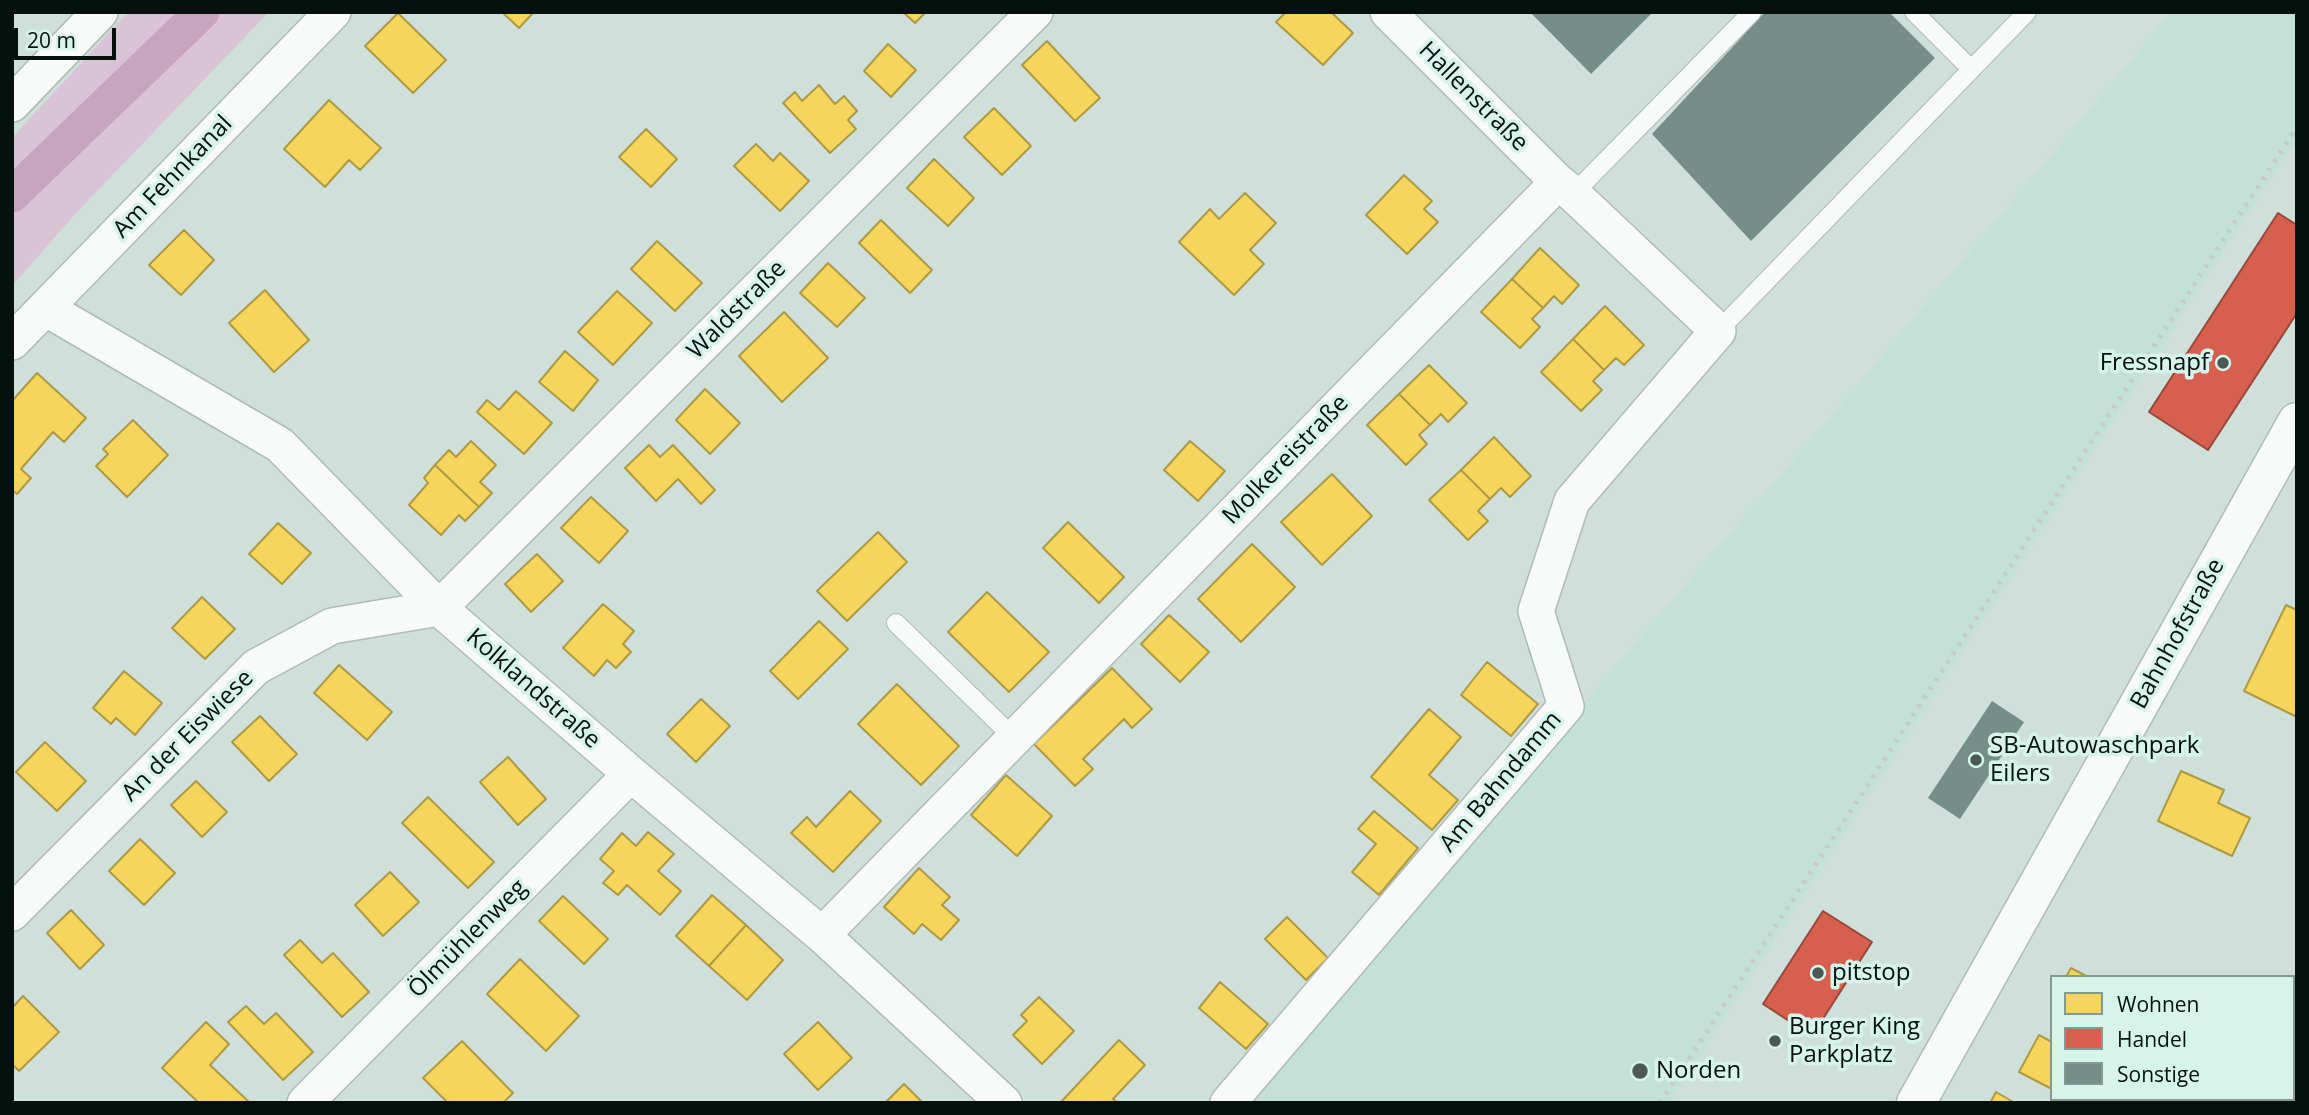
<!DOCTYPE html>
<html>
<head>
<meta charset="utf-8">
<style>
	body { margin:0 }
	#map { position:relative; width:2309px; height:1115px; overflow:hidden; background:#cfe0da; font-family:"Open Sans",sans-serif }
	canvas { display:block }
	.frame { position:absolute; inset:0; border:14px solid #06100d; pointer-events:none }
	.legend { position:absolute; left:2050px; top:975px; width:245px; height:126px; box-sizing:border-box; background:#d6f4ea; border:2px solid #839992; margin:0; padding:9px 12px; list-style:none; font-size:21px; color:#06100d }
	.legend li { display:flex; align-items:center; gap:14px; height:35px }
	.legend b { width:35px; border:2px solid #839992 }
	.scale { position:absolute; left:14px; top:28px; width:102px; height:32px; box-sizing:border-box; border:4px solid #06100d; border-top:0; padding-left:9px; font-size:21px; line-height:24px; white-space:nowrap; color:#06100d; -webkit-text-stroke:5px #d6f4ea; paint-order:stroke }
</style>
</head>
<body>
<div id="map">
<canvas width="2309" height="1115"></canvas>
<div class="frame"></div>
<ul class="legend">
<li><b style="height:19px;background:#f6d55c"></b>Wohnen</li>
<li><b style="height:19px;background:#d6604d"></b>Handel</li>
<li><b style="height:19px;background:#758f88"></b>Sonstige</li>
</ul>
<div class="scale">20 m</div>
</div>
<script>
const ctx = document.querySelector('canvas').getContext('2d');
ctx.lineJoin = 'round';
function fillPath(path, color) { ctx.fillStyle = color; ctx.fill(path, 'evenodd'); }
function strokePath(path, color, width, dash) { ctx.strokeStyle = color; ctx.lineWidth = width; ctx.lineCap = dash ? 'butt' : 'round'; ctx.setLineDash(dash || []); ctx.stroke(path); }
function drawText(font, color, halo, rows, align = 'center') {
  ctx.font = font + ' "Open Sans",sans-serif'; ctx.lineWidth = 7; ctx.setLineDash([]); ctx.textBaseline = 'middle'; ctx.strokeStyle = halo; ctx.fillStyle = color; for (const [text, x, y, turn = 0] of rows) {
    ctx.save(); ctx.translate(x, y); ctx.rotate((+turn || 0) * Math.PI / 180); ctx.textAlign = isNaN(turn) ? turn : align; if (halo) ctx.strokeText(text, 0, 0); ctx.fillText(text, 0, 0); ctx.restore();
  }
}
fillPath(new Path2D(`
	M2172,12H2297V139L1669,1103H1239L1827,421Z`), '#c3e1d7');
fillPath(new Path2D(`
	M128,12H269L77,212L12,286V138Z`), '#dac3d4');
const homes = new Path2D(`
	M502,12H534L519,28Z
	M903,12H926L915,23Z
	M1286,12H1331L1353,33L1323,65L1276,22Z
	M398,13L446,60L413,93L365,46Z
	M1047,41L1100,98L1075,121L1022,65Z
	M888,44L916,70L891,97L864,71Z
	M819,85L835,104L844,96L857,111L848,120L856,129L830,153L783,103L795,92L802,101Z
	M329,100L381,148L360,170L349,160L325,187L284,149Z
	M994,108L1031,146L1002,175L964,137Z
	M646,129L677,159L651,187L619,157Z
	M756,144L773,161L780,153L809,181L780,211L734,166Z
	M934,159L974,198L948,226L907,188Z
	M1404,175L1432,201L1424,209L1438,222L1407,254L1366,215Z
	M1245,193L1276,223L1250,250L1264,264L1234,295L1179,242L1210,209L1219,219Z
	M881,220L932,270L910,293L859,243Z
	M184,230L214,260L181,295L149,265Z
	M657,241L702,283L675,311L631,269Z
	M1540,248L1579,285L1562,304L1554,296L1543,308L1512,279Z
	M828,263L865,298L837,327L800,293Z
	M1512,279L1543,308L1532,319L1540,327L1520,348L1481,312Z
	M265,290L309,340L274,372L229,323Z
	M617,291L652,323L613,365L578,332Z
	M1605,306L1644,345L1624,365L1616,358L1604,370L1573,339Z
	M784,312L828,358L782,402L739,356Z
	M1573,339L1604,370L1593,381L1602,390L1581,411L1541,372Z
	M565,351L598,380L573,411L539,382Z
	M1429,365L1467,403L1448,422L1441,414L1430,425L1399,394Z
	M37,373L86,418L64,442L53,432L21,469L31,478L17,494L12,490V401Z
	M705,389L740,423L710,454L676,420Z
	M516,391L552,423L524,454L477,412L487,400L499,410Z
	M1399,394L1430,425L1419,435L1427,444L1406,465L1367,425Z
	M133,420L168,455L127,497L96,466L108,454L103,449Z
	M1494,437L1531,476L1510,497L1501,488L1490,499L1461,470Z
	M471,441L496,465L480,482L492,493L479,507L435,465L449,450L456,457Z
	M1190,441L1225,471L1198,501L1164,470Z
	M649,445L660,457L673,445L715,490L701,504L678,479L656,501L625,468Z
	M435,465L479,507L465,521L459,515L441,535L409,505L428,483L424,478Z
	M1461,470L1490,499L1478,511L1488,521L1468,540L1429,500Z
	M1332,474L1372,516L1322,565L1281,522Z
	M591,497L628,531L599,563L561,528Z
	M1068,522L1124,577L1099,603L1043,548Z
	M278,523L311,553L282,584L249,554Z
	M878,532L907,562L847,621L817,591Z
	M1252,544L1295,587L1241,642L1198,599Z
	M537,554L563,581L531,612L505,584Z
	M987,592L1049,652L1009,692L948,632Z
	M202,597L235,629L205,659L172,628Z
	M603,604L634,631L623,644L631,652L616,668L607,660L594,676L563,648Z
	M2286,605L2297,610V717L2244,691Z
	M1169,615L1209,652L1180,682L1141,644Z
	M819,621L848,649L798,699L770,671Z
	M1487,662L1538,704L1511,736L1461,695Z
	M339,665L392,712L367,740L314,693Z
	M1112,668L1152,709L1132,728L1124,719L1083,759L1093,769L1075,786L1034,744Z
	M124,671L162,703L135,735L116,718L111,724L93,708Z
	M897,684L959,746L921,785L858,724Z
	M701,699L730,726L696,762L667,734Z
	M1429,709L1461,737L1429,775L1458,800L1432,830L1371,777Z
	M260,716L297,754L269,781L232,742Z
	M45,742L86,781L57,811L16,772Z
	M508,757L546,799L518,825L480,782Z
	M2181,771L2224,790L2218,803L2250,818L2232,856L2158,821Z
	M1006,775L1052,816L1017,856L971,815Z
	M196,781L227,812L202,837L171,805Z
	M850,791L881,821L833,872L791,833L807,817L816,827Z
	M428,797L494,862L468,888L402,823Z
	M1374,811L1418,848L1379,895L1352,872L1376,844L1358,829Z
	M648,832L674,854L658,871L681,891L660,915L627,885L618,895L603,883L614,871L600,859L622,833L636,846Z
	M140,839L175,873L144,905L109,871Z
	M919,868L950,897L942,905L959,920L941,940L922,924L914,934L884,907Z
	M390,872L419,902L383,936L355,905Z
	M712,895L746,925L709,966L676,936Z
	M563,896L608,939L584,964L539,921Z
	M71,910L104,945L80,969L47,933Z
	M1287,917L1328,958L1306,980L1265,939Z
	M746,925L783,960L747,1000L709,966Z
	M300,940L322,963L333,953L369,992L342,1017L284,955Z
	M520,959L579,1016L546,1051L487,994Z
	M2071,968L2088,977H2066Z
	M1220,982L1268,1024L1246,1049L1199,1008Z
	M23,996L59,1032L19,1071L12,1064V1008Z
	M1039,997L1074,1031L1042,1064L1013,1035L1027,1021L1021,1015Z
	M246,1006L264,1024L276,1013L313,1052L283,1080L228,1022Z
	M206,1022L229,1044L210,1065L250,1103H199L162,1068Z
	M818,1022L852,1058L818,1090L784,1054Z
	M2039,1035L2052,1042V1089L2019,1072Z
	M1119,1040L1145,1065L1113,1099L1118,1103H1060Z
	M462,1041L513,1093L503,1103H448L423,1078Z
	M904,1084L923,1103H885Z
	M1996,1092L2015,1103H1990Z
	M2072,1099H2105L2103,1103H2079Z`);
fillPath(homes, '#f6d55c');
strokePath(homes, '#ae9a44', 2);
const shops = new Path2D(`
	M2278,213L2297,225V313L2208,450L2149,412Z
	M1823,911L1872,942L1812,1036L1763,1004Z`);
fillPath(shops, '#d6604d');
strokePath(shops, '#98483a', 2);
strokePath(new Path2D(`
	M12,195L202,12`), '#c8a5be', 35);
fillPath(new Path2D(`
	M1530,12H1653L1591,74Z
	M1765,12H1889L1935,58L1751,241L1652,134Z
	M1992,701L2024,722L1960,819L1928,798Z`), '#758f88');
const service = new Path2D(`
	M1914,12L1971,69
	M1573,194L1752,12
	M1718,331L2027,12
	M896,623L1014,738`);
const minor = new Path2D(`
	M12,104L100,12
	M45,308L280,445L439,608L631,774L822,935L1004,1103
	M12,342L333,12
	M12,913L256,667L332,626L439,608L1035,12
	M822,935L1558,182
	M305,1103L631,774
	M1228,1103L1566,706L1536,611L1572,501L1718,331L1573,194L1558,182L1388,12`);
const secondary = new Path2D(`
	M1916,1103L2297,422`);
strokePath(service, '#aebbb6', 20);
strokePath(minor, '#aebbb6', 38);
strokePath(secondary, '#aebbb6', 41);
strokePath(service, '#f8faf9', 18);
strokePath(minor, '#f8faf9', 35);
strokePath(secondary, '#f8faf9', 38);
strokePath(new Path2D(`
	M1660,1103L2297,127`), '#c6cbc9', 5, [3.5, 7]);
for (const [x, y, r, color] of [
	[2223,363,7,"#4c5955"],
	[1976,760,7,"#4c5955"],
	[1818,973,7,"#4c5955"],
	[1775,1041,7,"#4c5955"],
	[1640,1071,9,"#4c5955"]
]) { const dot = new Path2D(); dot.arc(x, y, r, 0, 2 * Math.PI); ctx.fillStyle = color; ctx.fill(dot); strokePath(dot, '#d6f4ea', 2.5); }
drawText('24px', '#06100d', '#d6f4ea', [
	["Hallenstraße",1473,97,45],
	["Am Fehnkanal",173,177,-46],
	["Waldstraße",737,310,-45],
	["Molkereistraße",1286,460,-46],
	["Bahnhofstraße",2178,634,-61],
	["Kolklandstraße",533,689,41],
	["An der Eiswiese",188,736,-45],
	["Am Bahndamm",1501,782,-50],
	["Ölmühlenweg",468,939,-45]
]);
drawText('24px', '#06100d', '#d6f4ea', [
	["Fressnapf",2209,363,"right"],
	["SB-Autowaschpark",1990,746],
	["Eilers",1990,774],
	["pitstop",1832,973],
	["Burger King",1789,1027],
	["Parkplatz",1789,1055],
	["Norden",1656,1071]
], 'left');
</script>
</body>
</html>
